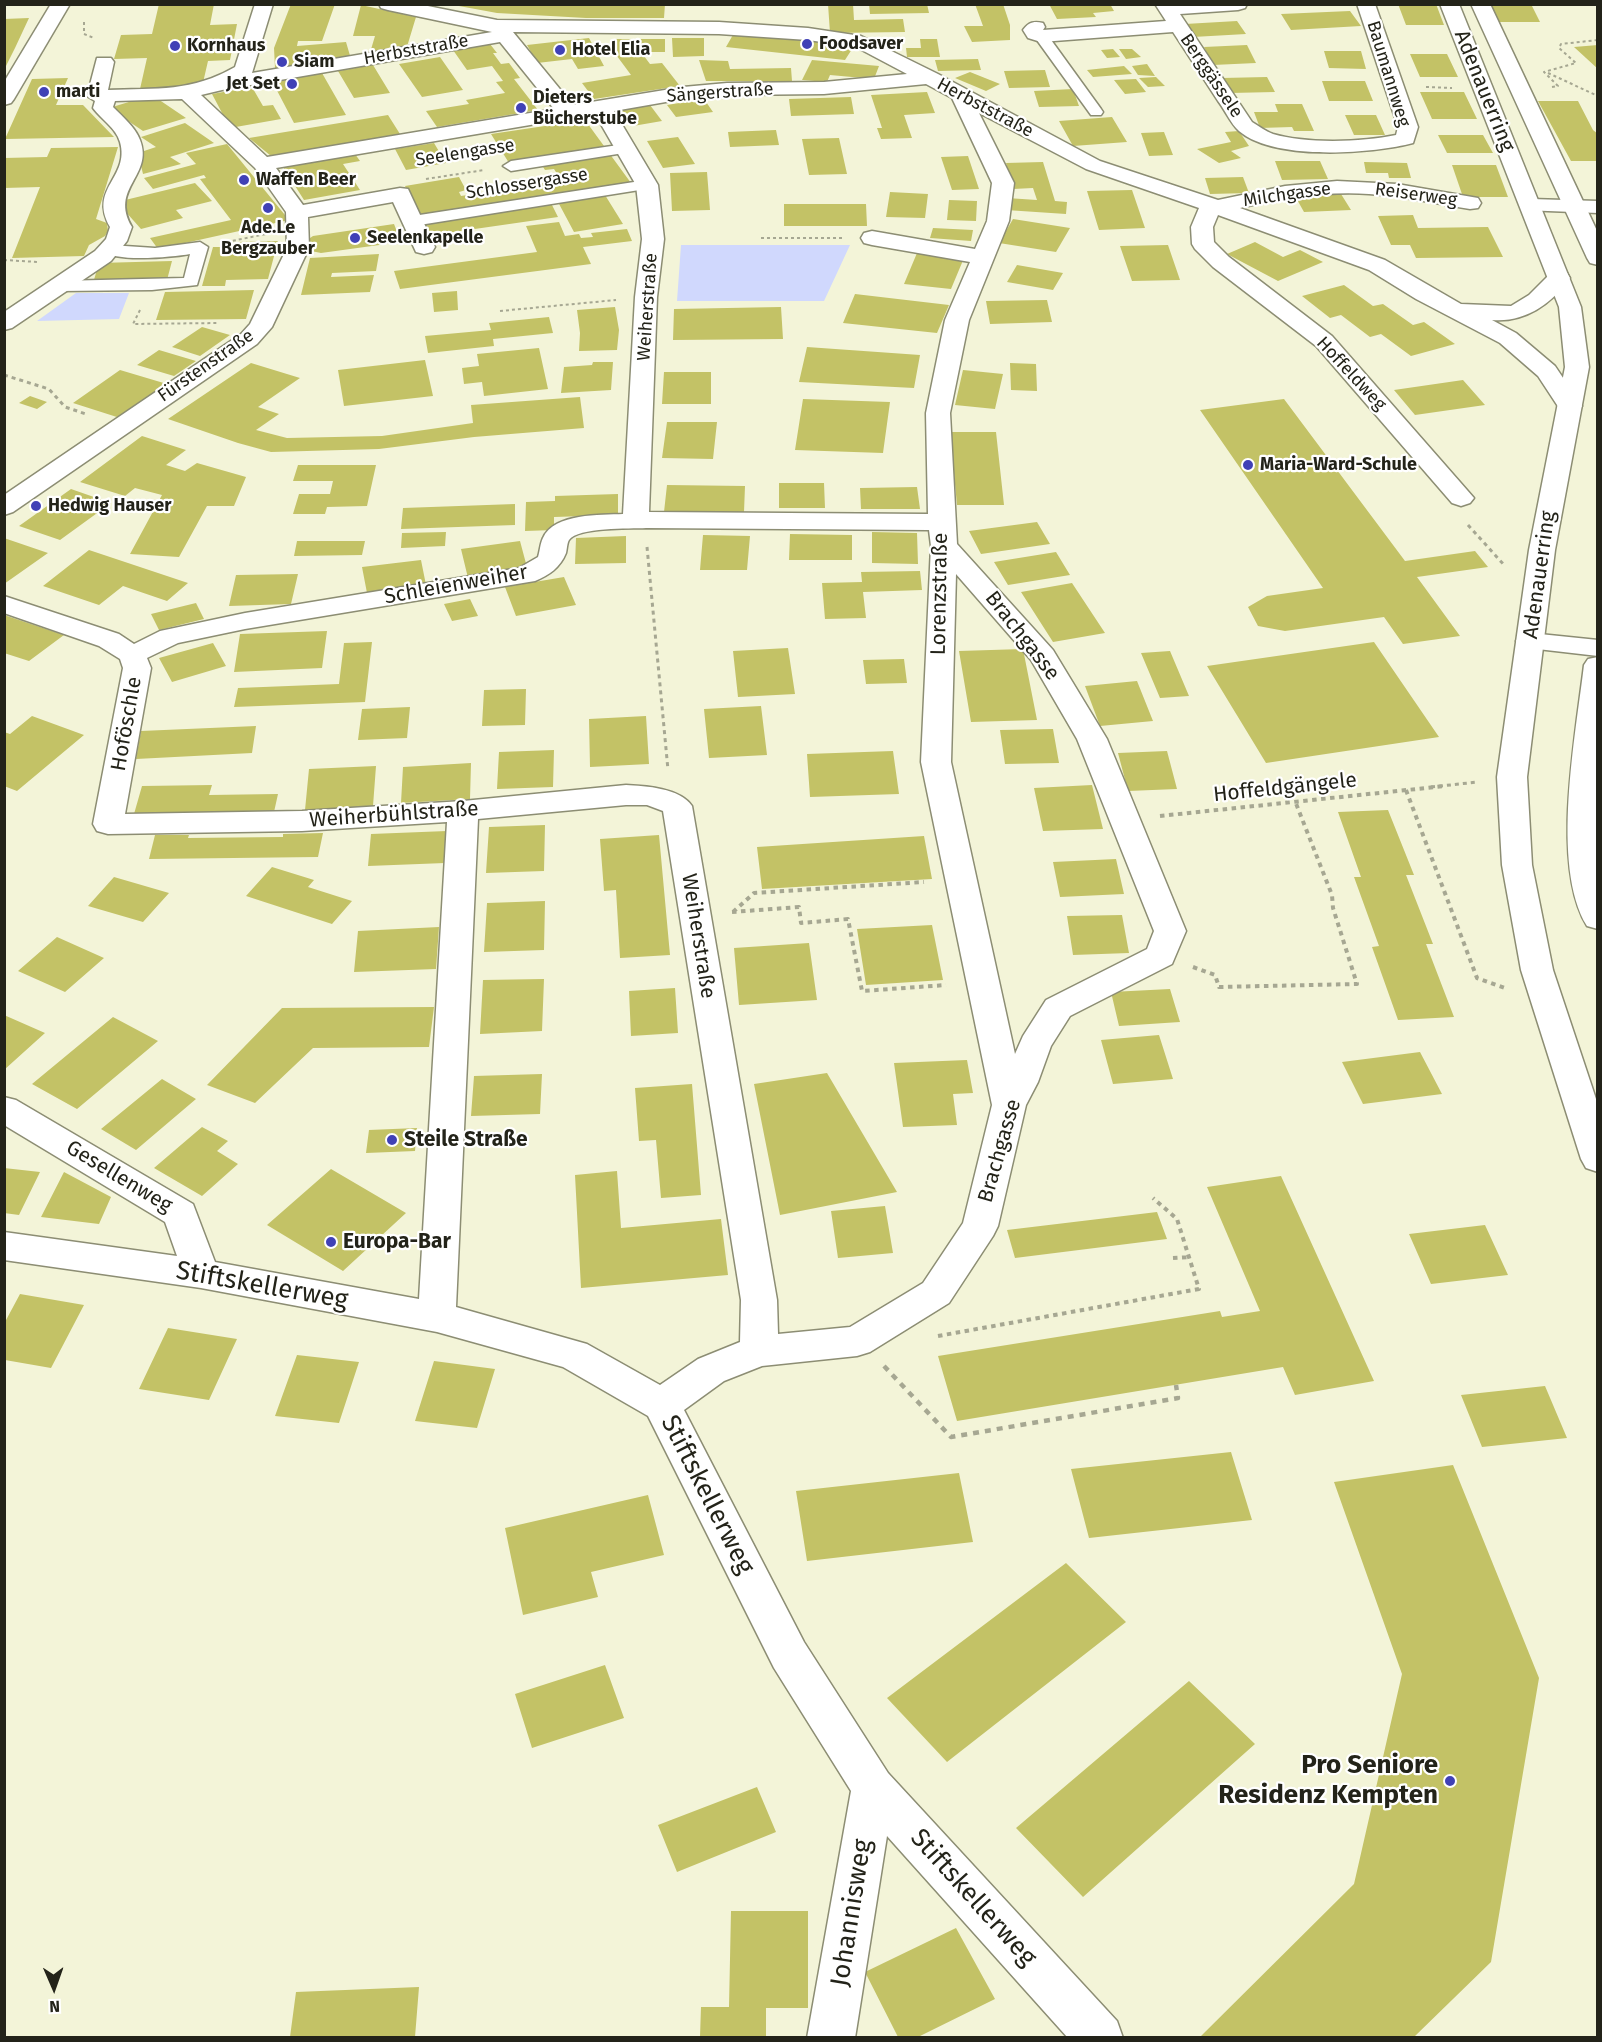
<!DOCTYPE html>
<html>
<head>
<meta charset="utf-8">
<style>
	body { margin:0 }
	#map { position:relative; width:1602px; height:2042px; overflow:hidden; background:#f3f4d8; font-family:"Fira Sans",sans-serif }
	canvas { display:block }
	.frame { position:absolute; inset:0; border:6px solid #232319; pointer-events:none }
	.north { position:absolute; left:24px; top:1958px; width:60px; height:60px; -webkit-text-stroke:4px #fff; paint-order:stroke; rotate:178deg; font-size:16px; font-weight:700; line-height:24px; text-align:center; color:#232319 }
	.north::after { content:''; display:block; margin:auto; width:21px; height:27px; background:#232319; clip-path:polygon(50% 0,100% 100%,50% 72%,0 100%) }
</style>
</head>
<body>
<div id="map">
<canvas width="1602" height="2042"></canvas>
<div class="frame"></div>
<div class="north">N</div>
</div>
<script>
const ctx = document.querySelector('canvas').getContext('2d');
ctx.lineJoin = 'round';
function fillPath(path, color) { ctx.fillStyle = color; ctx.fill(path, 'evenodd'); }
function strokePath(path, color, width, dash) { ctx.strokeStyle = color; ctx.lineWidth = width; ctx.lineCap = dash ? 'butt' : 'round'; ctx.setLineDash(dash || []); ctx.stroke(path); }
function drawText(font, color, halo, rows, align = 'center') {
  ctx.font = font + ' "Fira Sans",sans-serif'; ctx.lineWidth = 4.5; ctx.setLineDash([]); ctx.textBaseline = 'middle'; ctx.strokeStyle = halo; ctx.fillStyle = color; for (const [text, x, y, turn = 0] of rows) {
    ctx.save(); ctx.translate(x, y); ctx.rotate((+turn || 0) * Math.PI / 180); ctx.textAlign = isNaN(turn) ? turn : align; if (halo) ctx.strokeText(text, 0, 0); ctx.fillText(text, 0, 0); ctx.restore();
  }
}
fillPath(new Path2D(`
	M681,245H850L824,301H677Z
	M76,293H129L119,319L37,321Z`), '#d0d8fd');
fillPath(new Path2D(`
	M159,4H214L210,25L237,24L230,60L208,61L202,87L140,89L147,58L114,59L121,35L152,34Z
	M291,4H335L322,41H298L297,46L346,42L351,59L275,68L274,48Z
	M448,4H665L664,18H586L497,13Z
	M828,4H853L854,20L903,19L905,32L830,33Z
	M869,4H927L929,13L870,14Z
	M975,4H1003L1010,25V40L972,42L964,26H983Z
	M1049,4H1110L1114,11L1093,13L1096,17L1057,19Z
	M1398,4H1436L1444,25H1406Z
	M1490,4H1531L1540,22H1498Z
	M361,5L416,17L406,50L369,56L375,36H353Z
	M1350,11L1361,26L1291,30L1281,14Z
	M29,18L15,48L4,70V19Z
	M1237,21L1246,34L1193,37L1185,24Z
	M734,33L763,36L854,46L845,60L726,47Z
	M589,38L604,66L578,69L572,59L537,63L527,45Z
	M672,38H704V56L673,57Z
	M615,39H665V52H641L650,64L662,63L680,86L594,99L582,83L631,75L614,52Z
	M920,39H937L940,57H907L906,48H921Z
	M490,44L497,53H493L501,64L509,63L520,78L514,79L538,110L437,127L426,111L469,104L466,100L505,93L496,82L503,81L492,66L467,70L453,50Z
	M1247,45L1256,63L1213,65L1204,47Z
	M1598,45V69L1574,47Z
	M1113,49L1120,57L1107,58L1101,50Z
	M1119,49H1132L1141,57L1126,59Z
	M1324,51H1361L1366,69L1329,68Z
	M1410,54H1447L1458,77H1420Z
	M440,57L463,90L422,97L399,64Z
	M978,59L981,70L938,71L935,60Z
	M699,60L728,61L730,69L791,68L792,81H706Z
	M812,60L879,66L874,79L830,75L827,82L802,80Z
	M1147,64L1155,76L1138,75L1132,66Z
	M373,65L390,93L354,98L338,71Z
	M1124,66L1132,74L1093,77L1087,70Z
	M1045,70L1050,87L1009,88L1004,71Z
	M970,72L1000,84L986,91L955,78Z
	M322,73L346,115L294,123L272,81Z
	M1156,77L1165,86L1148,87L1139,78Z
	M1267,77L1275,92L1230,93L1222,78Z
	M68,78L56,105H83L114,137L5,139L32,79Z
	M1136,79L1146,92L1125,94L1114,80Z
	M1322,81H1365L1373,101H1329Z
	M252,87L263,106L273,105L281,119L230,128L212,94Z
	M1073,89L1079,106L1039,107L1034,91Z
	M927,92L935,113L904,115L912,138L881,139L877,128H882L871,95Z
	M1420,92H1464L1477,119H1432Z
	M152,95L186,118L143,131L109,108Z
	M851,97L854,114L791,116L789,99Z
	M704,99L713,112L676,117L667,105Z
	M1538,101H1578L1593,130L1598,134V161H1571Z
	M1275,104H1302L1314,131H1294L1292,127L1260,128L1254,112H1278Z
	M650,105L662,121L633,126L620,110Z
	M388,115L400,134L271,156L249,138Z
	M1345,115H1376L1385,135H1354Z
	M1112,117L1127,142L1073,146L1059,121Z
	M585,120L631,183L420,216L405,186L459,177L466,190L459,192L461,196L561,180L554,169L545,170L538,159L509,163L491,134Z
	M185,123L214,143L170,157L181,164L143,174L138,153L156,147L141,137Z
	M776,130L779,145L730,147L728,132Z
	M1239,131L1249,146L1231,151L1241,158L1219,163L1197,149L1231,142L1225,132Z
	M1164,132L1173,155L1149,156L1141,133Z
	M1438,135H1483L1493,153H1447Z
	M678,137L695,164L663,168L647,141Z
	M839,138L847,174L809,175L802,139Z
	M434,143L446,163L406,170L395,149Z
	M227,144L289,220L158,249L150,238L231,220L200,179L206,178L204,175L153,189L144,178L196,164L186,153Z
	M118,147L96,219L107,223L108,231L105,236L89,245L84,256L12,258L40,187L4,188V158L47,157L51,148Z
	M355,154L360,161L343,164L360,190L304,200L283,167Z
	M968,156L979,189L952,190L941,157Z
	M1275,161H1320L1328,179L1282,180Z
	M1043,162L1055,201L1067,202L1066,214L1006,210L1007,198L1037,200L1033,188L1013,189L1006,163Z
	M1364,162L1407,163L1411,178H1389L1388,173H1366Z
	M1452,165H1496L1508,197H1463Z
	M707,172L710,210L672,211L670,173Z
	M1243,177L1249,193L1210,194L1205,178Z
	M195,183L212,201L176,210L183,218L141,229L117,202Z
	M1132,190L1145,228L1099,230L1087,191Z
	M890,192L928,194L925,218L886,217Z
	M1341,194L1351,210L1304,212L1295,196Z
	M605,195L623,224L574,232L558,202Z
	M949,200L977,201L976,221L947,220Z
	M551,203L558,217L426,236L420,222Z
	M784,204H866L867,226H784Z
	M1413,215L1418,228L1488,227L1503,257L1416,258L1410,245H1391L1378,216Z
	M1013,219L1070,228L1056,252L999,243Z
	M559,222L565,236L579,234L581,238L593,237L591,233L627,229L632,241L583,247L591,264L400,289L394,271L537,252L526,226Z
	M394,224L401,242L321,253L311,251L306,246L307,240L313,236Z
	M933,228L973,230L971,241L930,238Z
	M278,241L268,279L226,280L225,286H202L213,247H235L237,242Z
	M1255,242L1283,257L1300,250L1323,262L1278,281L1227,254Z
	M1168,245L1180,280L1132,281L1120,246Z
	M917,253L964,258L951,289L904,284Z
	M379,254L376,271L332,273L331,277L374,275L370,292L301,295L310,258Z
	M172,261L167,280L93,283L99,263Z
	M1017,265L1063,273L1053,290L1007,282Z
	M1344,285L1373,306L1383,304L1413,325L1424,322L1455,344L1411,356L1381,334L1370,337L1341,315L1330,318L1302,296Z
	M254,290L246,319L156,320L165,292Z
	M457,291L458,310L434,312L432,293Z
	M855,294L949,305L937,333L843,323Z
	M1047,300L1052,322L990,324L986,301Z
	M615,307L619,330L617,350L579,351L580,333L577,310Z
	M781,307L783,339L673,340L674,309Z
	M549,317L553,333L493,339L494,346L428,353L425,336L491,330L489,323Z
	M202,327L230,335L200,356L172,347Z
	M807,347L920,355L914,388L799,382Z
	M539,348L548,389L484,396L482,382L464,384L462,368L479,366L477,354Z
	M159,350L196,361L174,376L137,365Z
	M425,360L433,396L344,406L338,370Z
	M593,362H613L611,390L561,393L564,367L592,365Z
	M251,363L300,378L258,407L279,414L256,430L287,438L382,436L473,423L471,405L580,397L584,428L474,437L379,449L271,452L238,443L168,419Z
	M1010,363L1036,364L1037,391L1011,390Z
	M120,370L167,384L120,418L73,403Z
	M963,370L1003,374L995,409L955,405Z
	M664,372H711V404H662Z
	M1463,380L1485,405L1415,415L1394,390Z
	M30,396L47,402L37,409L19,403Z
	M803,399L890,402L883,453L795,450Z
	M1284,399L1405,561L1475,551L1488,567L1417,577L1460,636L1403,644L1384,617L1285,631L1258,626L1248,607L1267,596L1323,588L1200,410Z
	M667,422H717L713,459L662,458Z
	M950,432H996L1004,505H957Z
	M142,436L186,450L166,465L185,471L197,463L246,477L234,506H207L179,557L130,554L162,495L135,488L125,496L80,482Z
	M298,465H376L367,506L327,507L325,514H293L299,494H330L333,481H293Z
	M779,483H824L825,508H779Z
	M667,485L745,486L744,512H664Z
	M917,487L920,509H861L860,488Z
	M71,489L111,503L60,540L19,526Z
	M618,494V515L554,517V530L525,531L526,502L555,501V496Z
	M515,504V525L401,529L403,508Z
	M1037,522L1050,544L981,554L969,531Z
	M446,532L445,546L401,548L402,533Z
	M872,532L917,533L918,564L872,563Z
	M790,534L852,535V560H789Z
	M703,535L750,536L747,570H700Z
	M626,536V563L575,564L576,538Z
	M4,538L48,553L4,584Z
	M297,541H365L362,555L294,556Z
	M520,541L528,571L468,578L461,549Z
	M89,550L188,583L167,601L123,586L99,605L43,586Z
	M1056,552L1070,575L1008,585L994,562Z
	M421,560L426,585L367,593L362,567Z
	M920,571L922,590L863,592L866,618L825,619L822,583L862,582L861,572Z
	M298,574L291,604L229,606L236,575Z
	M564,577L576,605L516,616L505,587Z
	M1072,583L1105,633L1053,642L1021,592Z
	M470,599L478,616L452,621L444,604Z
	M196,603L204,619L159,630L151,614Z
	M4,615L64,635L29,661L4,653Z
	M327,631L322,668L234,672L240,634Z
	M372,642L365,702L234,707L238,688L339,684L344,643Z
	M1374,642L1439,737L1266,763L1207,666Z
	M213,643L226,666L172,682L159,658Z
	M788,648L795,694L738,697L733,651Z
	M1023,649L1037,720L971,722L959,651Z
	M1170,651L1189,696L1160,698L1141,653Z
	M904,659L907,683L866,684L863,660Z
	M1137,681L1153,721L1100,726L1085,686Z
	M526,689L525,725L482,726L484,690Z
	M761,706L767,755L709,758L704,709Z
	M410,707L407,738L358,740L362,709Z
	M32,716L84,735L17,791L4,786V732L10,734Z
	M646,716L649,764L590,767L589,719Z
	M256,726L252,753L136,759L141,731Z
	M1053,729L1059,763L1005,764L1000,730Z
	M554,750L553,787L497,789L499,752Z
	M893,751L899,794L810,797L807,754Z
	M1167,751L1177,789L1128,791L1118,753Z
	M471,763L470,799L401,803L403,767Z
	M376,766L373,806L305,810L309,769Z
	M212,785L209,795L278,794L274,812L134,814L142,786Z
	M1092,785L1103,829L1043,831L1034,788Z
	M1388,810L1414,875H1406L1433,944H1426L1454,1017L1398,1020L1372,947L1379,946L1354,877H1361L1338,812Z
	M545,825L544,871L486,873L489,827Z
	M447,831L445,863L368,866L371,834Z
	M323,833L318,857L149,859L155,835H189L188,838L283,837V834Z
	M659,835L670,955L620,958L616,890L604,891L600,839Z
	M924,836L932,879L762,889L757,847Z
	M1116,859L1124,894L1060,897L1053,862Z
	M272,867L314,880L308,887L352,901L332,924L246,896Z
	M114,877L169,893L143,922L88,906Z
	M545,901L544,950L484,952L487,903Z
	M1122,915L1129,953L1073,955L1067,916Z
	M932,925L943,980L866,985L857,929Z
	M439,927L436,969L354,972L358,931Z
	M57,937L104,958L65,992L18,971Z
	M809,943L817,1000L739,1005L734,948Z
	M544,979L542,1031L480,1034L483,980Z
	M675,988L678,1033L631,1036L629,991Z
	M1170,989L1180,1022L1119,1026L1111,992Z
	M434,1007L429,1047L313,1048L255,1103L207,1085L282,1008Z
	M4,1015L45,1033L4,1070Z
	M113,1017L158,1041L77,1109L32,1084Z
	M1159,1035L1173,1079L1113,1084L1101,1040Z
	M1420,1052L1442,1094L1363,1104L1342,1062Z
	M967,1060L973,1093L953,1094L957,1125L903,1127L894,1063Z
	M827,1073L897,1192L780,1215L754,1084Z
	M542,1074L540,1114L471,1116L474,1076Z
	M162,1079L196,1099L136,1150L101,1129Z
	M692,1084L701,1195L661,1198L656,1140L639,1141L635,1088Z
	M202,1127L228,1141L217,1151L238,1164L202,1196L154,1168Z
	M417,1128L415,1151L366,1153L369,1130Z
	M4,1168L40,1172L19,1215L4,1213Z
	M331,1169L406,1213L343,1271L267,1225Z
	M617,1171L621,1228L721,1219L728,1275L581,1288L575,1175Z
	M64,1172L111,1197L99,1224L41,1217Z
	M1281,1176L1374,1381L1295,1395L1283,1367L957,1421L938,1356L1220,1311L1222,1317L1260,1311L1207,1187Z
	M885,1206L893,1253L838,1258L831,1211Z
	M1157,1212L1167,1239L1015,1258L1007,1230Z
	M1485,1225L1508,1275L1431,1284L1409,1234Z
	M20,1294L84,1305L51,1368L5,1360V1322Z
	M168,1328L237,1339L209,1400L139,1389Z
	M297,1355L359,1362L339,1423L275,1416Z
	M434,1361L495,1369L477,1428L415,1421Z
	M1545,1386L1567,1438L1482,1447L1461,1395Z
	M1231,1452L1252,1520L1089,1538L1071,1469Z
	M1453,1465L1539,1678L1491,1962L1414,2037H1203L1201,2036L1354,1884L1402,1674L1334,1482Z
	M959,1473L973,1542L807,1561L796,1491Z
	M648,1495L664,1555L591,1572L598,1597L523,1615L505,1528Z
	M1066,1563L1126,1622L947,1762L887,1698Z
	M605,1665L624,1718L532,1748L515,1694Z
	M1189,1681L1255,1744L1083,1897L1016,1828Z
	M757,1787L776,1832L677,1872L658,1825Z
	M731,1911H808V2008H766V2037H700L701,2007H729Z
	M956,1928L995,1999L918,2037H898L865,1972Z
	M419,1987L415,2037H290L296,1992Z`), '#c3c266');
const service = new Path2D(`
	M1041,32L1046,33L1101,109L1103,112L1101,115H1091L1034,36Z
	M625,144L630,146L633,149L630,152L511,171L503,166L511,161Z
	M647,180L652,182L655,185L652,188L413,226L405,221L413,216Z
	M200,242L208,247L197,285L152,290L59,291L51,286L59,281L184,278L190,254C173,257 113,263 102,250L110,245L155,248Z`);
const minor = new Path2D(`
	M255,4H273L252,73L492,32L388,10L381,8L379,4H418L497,20L719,22L808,28L861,36L938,74L1100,161L1218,200L1285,186L1337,181L1397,184L1478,198L1481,203L1478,208L1470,209C1437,204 1403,196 1369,194C1325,191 1282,198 1240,208L1385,260L1461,304L1511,306L1529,295L1551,273L1559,271L1567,273L1570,278C1552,304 1524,323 1492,320L1516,333L1555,366L1582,406L1579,411L1570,413L1561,411L1538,376L1500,343L1416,299L1369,270L1218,215L1213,227L1214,242L1229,257L1332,336L1474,498L1470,503L1461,506L1452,503L1316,346L1213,267L1195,249L1192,244L1191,227L1199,208L1086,169L979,113L1014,183L1009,221L969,320L950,413L957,544L1053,650L1107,739L1186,931L1172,964L1070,1016L1051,1046L1038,1082L1026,1105L998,1226L993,1236L949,1303L870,1352L857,1356L762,1366L724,1381L684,1410L804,1642L888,1773L1117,2021L1123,2038H1068L887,1836L855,2038H807L851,1791L774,1668L648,1416L563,1367L437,1332L201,1288L4,1260V1232L177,1256L165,1222L4,1125V1097L16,1100L193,1204L215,1262L419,1299L447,822L302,831L108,834L97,831L93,824L123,668L120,659L99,646L4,613V596L119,634L134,644L160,631L245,613L519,568L538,557C540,551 540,544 543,538C554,513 601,515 623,514L635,297L642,239L636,185L595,114L276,168L303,205L400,188L408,189L435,247L432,252L424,254L416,252L393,202L308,217L309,248L272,327L257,344L13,512L4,515V495L241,334L250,324L287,248L286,212L255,168L182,99L115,101L113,107C123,117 135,127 140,140C154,176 109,188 132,227L127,241L111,261L12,328L4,330V312L95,251L106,239L110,227C88,188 130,178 120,142C116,128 101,119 93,108L95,101L87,96L97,58H111L114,62L108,90C157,88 192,92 235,67ZM513,32L719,34L808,40L856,47L907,74L824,82L727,83L683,87L573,105ZM500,42L554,109L267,157L201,95L222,90ZM926,84L952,98L992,183L987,221L975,249L872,231L864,233L861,238L864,243L872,245L970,262L945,320L926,413L928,514L649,512L657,297L664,239L658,185L614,111L683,99L727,95L824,94ZM646,528L929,530L931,546L921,762L992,1105L963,1223L923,1283L850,1327L778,1334L777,1300L692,806C680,788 646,786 626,785L463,801L302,811L125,814L151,668L147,658L178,643L245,629L535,581C549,575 560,568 566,553C567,549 567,543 569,540C578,527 630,529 646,528ZM956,574L1031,660L1077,739L1154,931L1147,949L1046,1000L1023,1036L1015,1054L951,762ZM626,805H647L663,811L741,1300L740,1342L698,1359L660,1385L587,1344L456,1307L478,819Z
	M1155,4H1247L1245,8L1238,10L1180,14L1252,122C1259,126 1265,131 1273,134C1307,144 1362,142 1396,135L1398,127L1357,4H1375L1418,127L1413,143C1371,154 1274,161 1239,131C1231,124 1225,110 1218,101C1203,78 1188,55 1173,32L1041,42L1028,38L1023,30C1029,22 1034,21 1043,23L1045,27L1043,30L1166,21Z
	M1531,199L1598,201V213L1523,210L1520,205L1523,200Z
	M1530,633L1598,640V656L1520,647L1516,641L1520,635Z`);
const tertiary = new Path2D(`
	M51,4H70L14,99L11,103L4,105V82Z`);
const primary = new Path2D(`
	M1440,4H1459L1581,307L1589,367L1555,550L1527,777L1532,865L1553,970L1598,1105V1172L1586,1168L1581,1159L1521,970L1502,865L1497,777L1529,550L1565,367L1559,307Z
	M1471,4H1490L1598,233V265L1590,263L1587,258Z
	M1598,657V929L1587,926C1550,866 1576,733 1584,665L1588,659Z`);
strokePath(service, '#8c8d73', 3);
strokePath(minor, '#8c8d73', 3);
strokePath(tertiary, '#8c8d73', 3);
strokePath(primary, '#8c8d73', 3);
strokePath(new Path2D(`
	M84,22V34L94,38
	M1548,73L1598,96
	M1426,87L1452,88
	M1552,87L1558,86L1544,72L1576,63L1559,48L1561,44L1598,40
	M426,179L484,170
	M761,238H845
	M227,242L266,234
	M4,260L38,262
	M140,310L133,324L218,323
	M500,311L616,300`), '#a6a792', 2, [3, 3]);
strokePath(new Path2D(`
	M4,375L49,389L65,407L86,414
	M1468,525L1505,566
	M647,547L668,770
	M1431,787L1478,782`), '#a6a792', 3, [4, 4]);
strokePath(new Path2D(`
	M1406,790L1477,978L1505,988
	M1160,816L1445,786
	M732,912L799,907L801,923L848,919L862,991L946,985
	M733,912L754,893L924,882
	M1193,967L1215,975L1219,987L1357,984L1333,908L1332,895L1295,801
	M1173,1258L1189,1257
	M938,1336L1199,1289L1177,1219L1153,1198`), '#a6a792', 4, [4.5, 4.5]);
strokePath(new Path2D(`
	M884,1366L951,1437L1178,1398L1176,1385`), '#a6a792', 4.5, [6, 6]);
fillPath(service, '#fff');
fillPath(minor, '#fff');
fillPath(tertiary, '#fff');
fillPath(primary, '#fff');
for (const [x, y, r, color] of [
	[807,44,6,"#4041b6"],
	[175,46,6,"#4041b6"],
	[560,50,6,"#4041b6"],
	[282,62,6,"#4041b6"],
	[292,84,6,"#4041b6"],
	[44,92,6,"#4041b6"],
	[521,108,6,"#4041b6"],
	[244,180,6,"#4041b6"],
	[268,208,6,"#4041b6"],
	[355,238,6,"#4041b6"],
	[1248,465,6,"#4041b6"],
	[36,506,6,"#4041b6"],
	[392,1140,6,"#4041b6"],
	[331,1242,6,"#4041b6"],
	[1450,1781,6,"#4041b6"]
]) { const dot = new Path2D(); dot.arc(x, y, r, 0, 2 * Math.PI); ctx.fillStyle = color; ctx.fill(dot); strokePath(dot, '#fff', 2); }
drawText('bold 18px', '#232319', '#fff', [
	["Foodsaver",819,44],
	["Kornhaus",187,46],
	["Hotel Elia",572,50],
	["Siam",294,62],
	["Jet Set",280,84,"right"],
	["marti",56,92],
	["Dieters",533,98],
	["Bücherstube",533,119],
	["Waffen Beer",256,180],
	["Ade.Le",268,228,"center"],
	["Bergzauber",268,249,"center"],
	["Seelenkapelle",367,238],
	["Maria-Ward-Schule",1260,465],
	["Hedwig Hauser",48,506]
], 'left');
drawText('18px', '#232319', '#fff', [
	["Herbststraße",416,50,-10],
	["Baumannweg",1388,74,73],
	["Berggässele",1211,76,56],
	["Sängerstraße",720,93,-4],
	["Herbststraße",985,108,28],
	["Seelengasse",465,153,-9],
	["Schlossergasse",527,184,-9],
	["Milchgasse",1287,195,-8],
	["Reiserweg",1416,195,8],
	["Weiherstraße",648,307,-86],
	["Fürstenstraße",206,366,-35],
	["Hoffeldweg",1351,374,47]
]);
drawText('21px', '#232319', '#fff', [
	["Adenauerring",1484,91,68],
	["Adenauerring",1540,575,-82],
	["Schleienweiher",456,585,-10],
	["Lorenzstraße",940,594,-89],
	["Brachgasse",1022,636,52],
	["Hoföschle",127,724,-80],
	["Hoffeldgängele",1285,788,-6],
	["Weiherbühlstraße",394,815,-4],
	["Weiherstraße",698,936,81],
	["Brachgasse",1000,1151,-74],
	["Gesellenweg",119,1177,31]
]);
drawText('bold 21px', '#232319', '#fff', [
	["Steile Straße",404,1140],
	["Europa-Bar",343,1242]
], 'left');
drawText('26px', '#232319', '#fff', [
	["Stiftskellerweg",262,1286,10],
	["Stiftskellerweg",707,1495,63],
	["Stiftskellerweg",973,1898,48],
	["Johannisweg",852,1913,-81]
]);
drawText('bold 26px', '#232319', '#fff', [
	["Pro Seniore",1438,1766],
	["Residenz Kempten",1438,1796]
], 'right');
</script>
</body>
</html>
